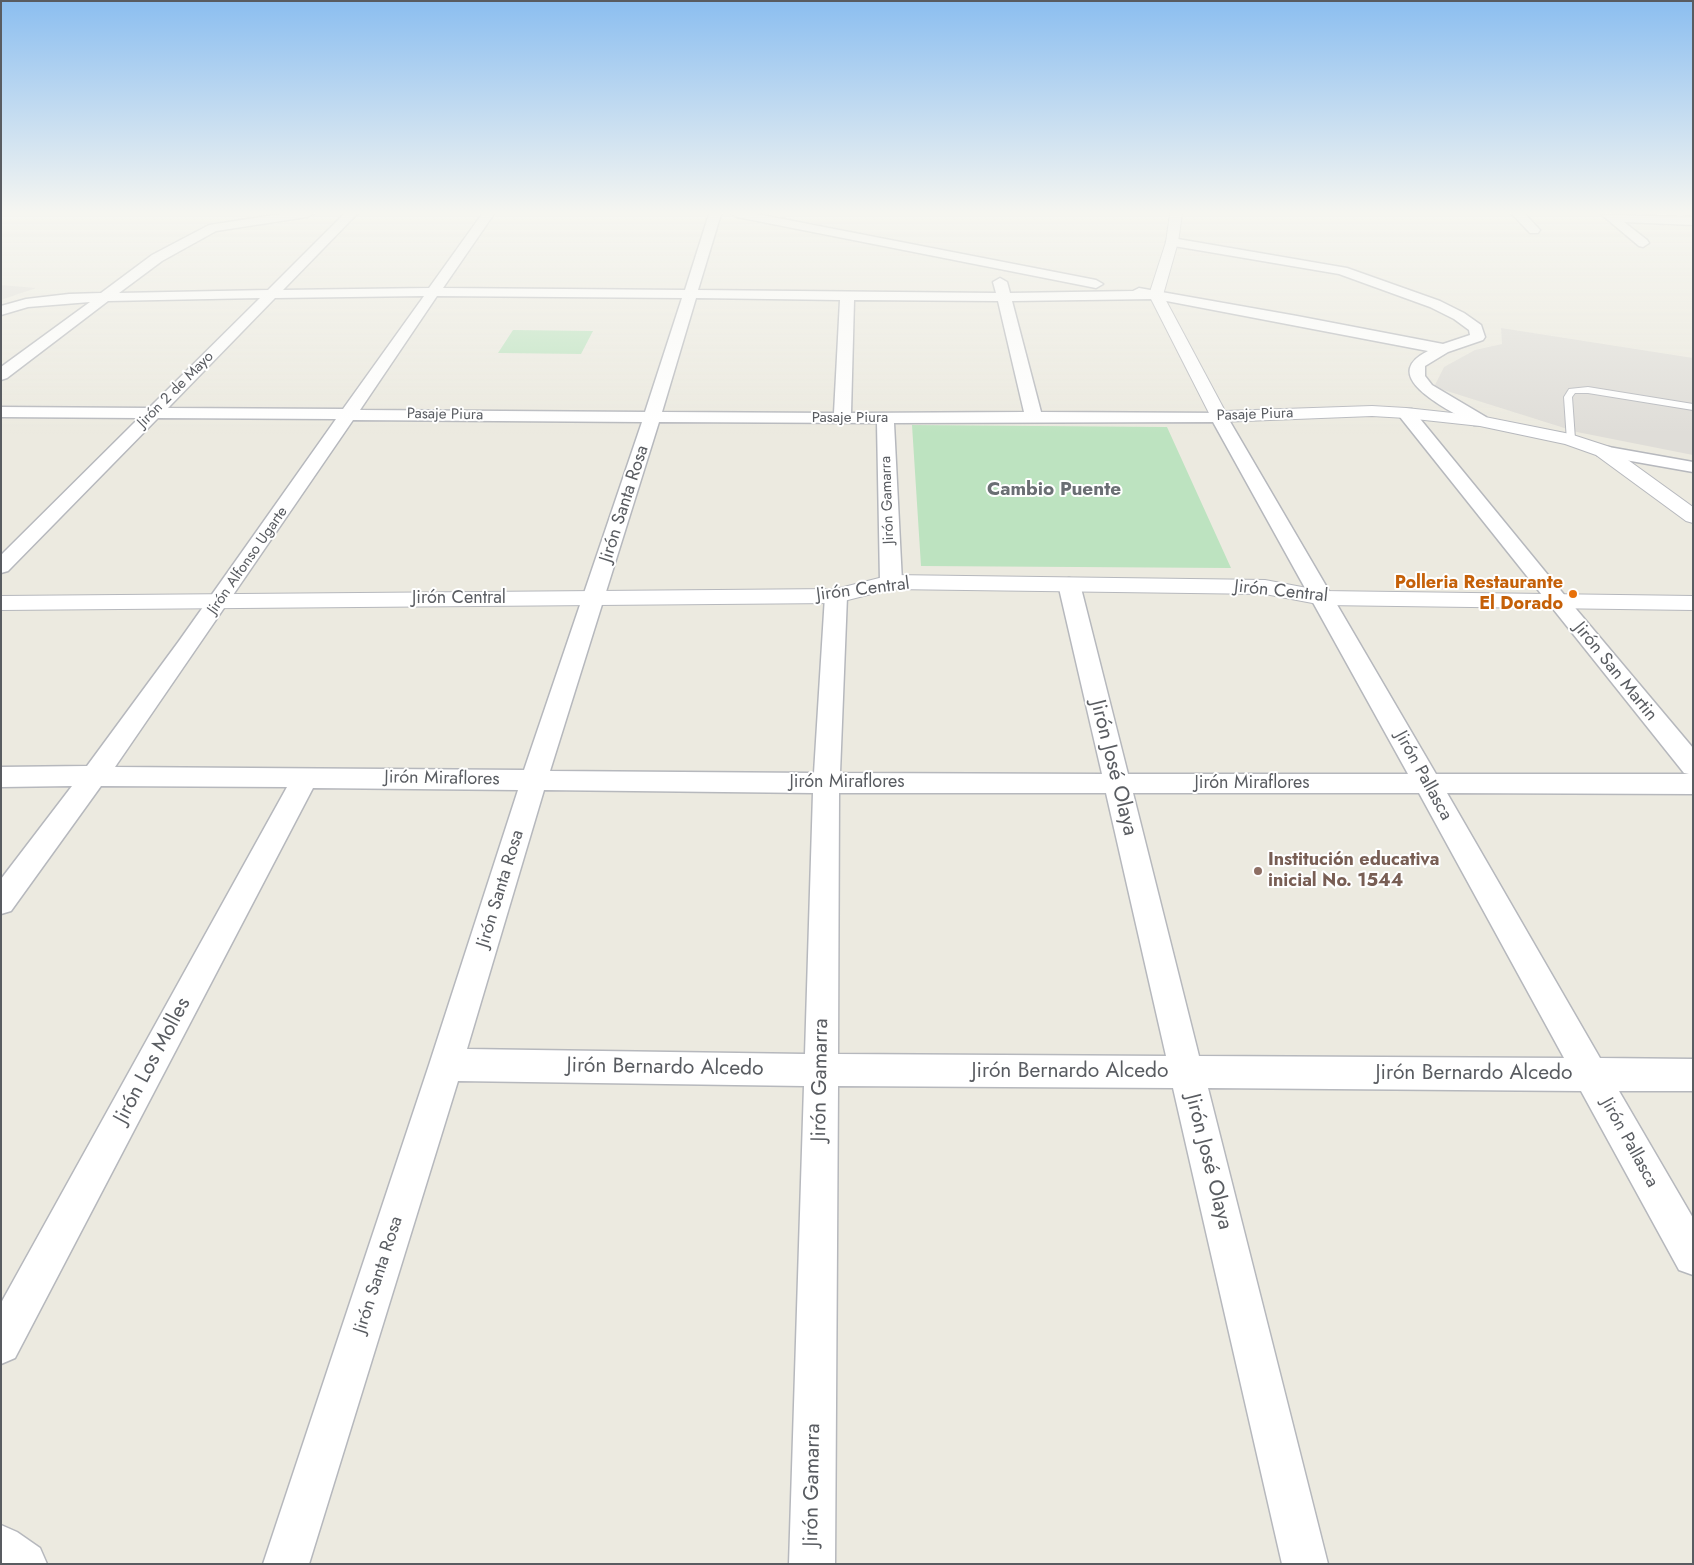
<!DOCTYPE html>
<html>
<head>
<meta charset="utf-8">
<style>
	body { margin:0 }
	#map { position:relative; width:1694px; height:1565px; overflow:hidden; background:#eceae0; font-family:Jost,sans-serif }
	canvas { display:block }
	.frame { position:absolute; inset:0; border:2px solid #595c61; pointer-events:none }
</style>
</head>
<body>
<div id="map">
<canvas width="1694" height="1565"></canvas>
<div class="frame"></div>
</div>
<script>
const ctx = document.querySelector('canvas').getContext('2d');
ctx.lineJoin = 'round';
function fillPath(path, color) { ctx.fillStyle = color; ctx.fill(path, 'evenodd'); }
function strokePath(path, color, width, dash) { ctx.strokeStyle = color; ctx.lineWidth = width; ctx.lineCap = dash ? 'butt' : 'round'; ctx.setLineDash(dash || []); ctx.stroke(path); }
function drawText(font, color, halo, rows, align = 'center') {
  ctx.font = font + ' Jost,sans-serif'; ctx.lineWidth = 4; ctx.setLineDash([]); ctx.textBaseline = 'middle'; ctx.strokeStyle = halo; ctx.fillStyle = color; for (const [text, x, y, turn = 0] of rows) {
    ctx.save(); ctx.translate(x, y); ctx.rotate((+turn || 0) * Math.PI / 180); ctx.textAlign = isNaN(turn) ? turn : align; if (halo) ctx.strokeText(text, 0, 0); ctx.fillText(text, 0, 0); ctx.restore();
  }
}
fillPath(new Path2D(`
	M1,285L36,288L1,300Z
	M1501,328L1693,358V455L1577,432L1434,387L1444,367L1475,350L1502,344Z`), '#dfddd8');
fillPath(new Path2D(`
	M513,330L593,331L581,354L498,353Z
	M912,425L1167,427L1231,568L921,566Z`), '#bde3c0');
const service = new Path2D(`
	M1588,387L1693,404V410L1588,393H1575L1572,397L1575,439L1573,441H1567L1564,397L1569,389Z`);
const minor = new Path2D(`
	M281,214H313L307,217L216,231L162,261L119,293L268,290L344,214H357L283,290L429,288L482,214H494L443,288L685,290L709,214H721L698,290L996,293L993,282L1000,278L1007,282L1010,293L1133,291L1139,288L1297,316L1443,344L1470,335L1469,330L1454,319L1430,307L1339,274L1168,245L1166,242L1172,238L1347,268L1440,301L1464,313L1481,325L1485,337L1483,340L1448,352L1425,366V376L1432,385L1486,417L1488,421L1486,425H1474C1451,410 1375,377 1428,351L1156,299L1012,301L1041,412L1225,413L1436,774H1689L1684,773L1400,417L1398,413L1400,409H1412L1566,597L1693,748V794L1447,793L1600,1058L1693,1059V1091H1619L1693,1218V1275L1679,1270L1581,1091L1208,1088L1328,1564H1282L1173,1088L838,1086L835,1564H789L804,1086L458,1081L309,1564H263L429,1065L518,790L313,788L15,1358L1,1364V1303L287,787L101,786L11,911L1,914V879L72,786L1,787V767L87,766L179,641L336,419L158,418L8,571L1,573V555L139,418L1,417V407L149,408L260,298L108,301L7,378L1,380V367L90,302L28,307L1,315V306L26,299L69,294L101,293L152,255L209,225ZM424,296L343,409L168,408L275,298ZM437,296L682,298L645,412L360,410ZM696,298L840,300L834,413L662,412ZM854,300L998,301L1024,412L851,413ZM353,420L642,422L524,770L115,767ZM659,422L877,423L880,582L884,586L891,588L898,586L902,582L894,423L1213,422L1408,774H1128L1080,584L1076,580L1069,578L1062,580L1058,584L1102,774L840,773L847,596L844,591L836,589L828,591L825,596L814,773L550,771ZM544,790L813,793L805,1054L467,1049ZM839,793H1106L1166,1056L838,1054ZM1133,793H1419L1564,1058L1199,1056Z
	M731,214H757L1096,280L1103,284L1096,288L737,217Z
	M1512,214H1525L1540,230L1538,233H1530Z
	M1602,215L1693,217V225L1624,222L1647,240L1649,243L1643,247L1639,246Z
	M1603,446L1693,462V472L1597,455L1594,451L1597,447Z
	M1,1525L17,1532L40,1548L47,1564H1Z`);
const tertiary = new Path2D(`
	M1170,214H1182L1178,242L1163,295L1225,411L1372,406L1406,408L1480,416L1570,434L1610,447L1693,507V523L1686,521L1596,455L1565,444L1480,426L1406,418L1372,416L1219,422L1213,421L1149,295L1166,242Z
	M891,575L1265,580L1323,591L1693,596V610L1323,605L1265,594L891,589L836,603L1,610V596L836,589Z`);
strokePath(service, '#b6b8bd', 2);
strokePath(minor, '#b6b8bd', 3);
strokePath(tertiary, '#b6b8bd', 2);
fillPath(service, '#fff');
fillPath(minor, '#fff');
fillPath(tertiary, '#fff');
const sky = ctx.createLinearGradient(0, 0, 0, 434);
sky.addColorStop(0, '#8bbef0');
sky.addColorStop(0.49, '#f6f6f1');
sky.addColorStop(1, '#f6f6f100');
ctx.fillStyle = sky;
ctx.fillRect(0, 0, 1694, 434);
for (const [x, y, r, color] of [
	[1573,594,5,"#e8710a"],
	[1258,871,5,"#8d6e63"]
]) { const dot = new Path2D(); dot.arc(x, y, r, 0, 2 * Math.PI); ctx.fillStyle = color; ctx.fill(dot); strokePath(dot, '#fff', 2); }
drawText('15px', '#595c61', '#fff', [
	["Jirón 2 de Mayo",176,390,-45],
	["Pasaje Piura",445,415,1],
	["Pasaje Piura",1255,415,-2],
	["Pasaje Piura",850,418],
	["Jirón Gamarra",888,500,-92],
	["Jirón Alfonso Ugarte",248,561,-55]
]);
drawText('18px', '#595c61', '#fff', [
	["Jirón Santa Rosa",625,504,-72],
	["Jirón Central",863,590,-7],
	["Jirón Central",1281,592,6],
	["Jirón Central",459,599],
	["Jirón San Martin",1615,672,51],
	["Jirón Pallasca",1423,776,61],
	["Jirón Miraflores",442,779,1],
	["Jirón Miraflores",847,783],
	["Jirón Miraflores",1252,784],
	["Jirón Santa Rosa",501,889,-73],
	["Jirón Pallasca",1629,1143,61],
	["Jirón Santa Rosa",379,1275,-72]
]);
drawText('bold 18px', '#c56008', '#fff', [
	["Polleria Restaurante",1563,584],
	["El Dorado",1563,605]
], 'right');
drawText('bold 18px', '#785e54', '#fff', [
	["Institución educativa",1268,861],
	["inicial No. 1544",1268,882]
], 'left');
drawText('bold 19px', '#6a6e73', '#fff', [
	["Cambio Puente",1054,490]
]);
drawText('21px', '#595c61', '#fff', [
	["Jirón José Olaya",1113,768,76],
	["Jirón Los Molles",153,1061,-62],
	["Jirón Bernardo Alcedo",665,1068,1],
	["Jirón Bernardo Alcedo",1070,1072],
	["Jirón Bernardo Alcedo",1474,1074],
	["Jirón Gamarra",821,1080,-89],
	["Jirón José Olaya",1208,1162,76],
	["Jirón Gamarra",813,1485,-89]
]);
</script>
</body>
</html>
